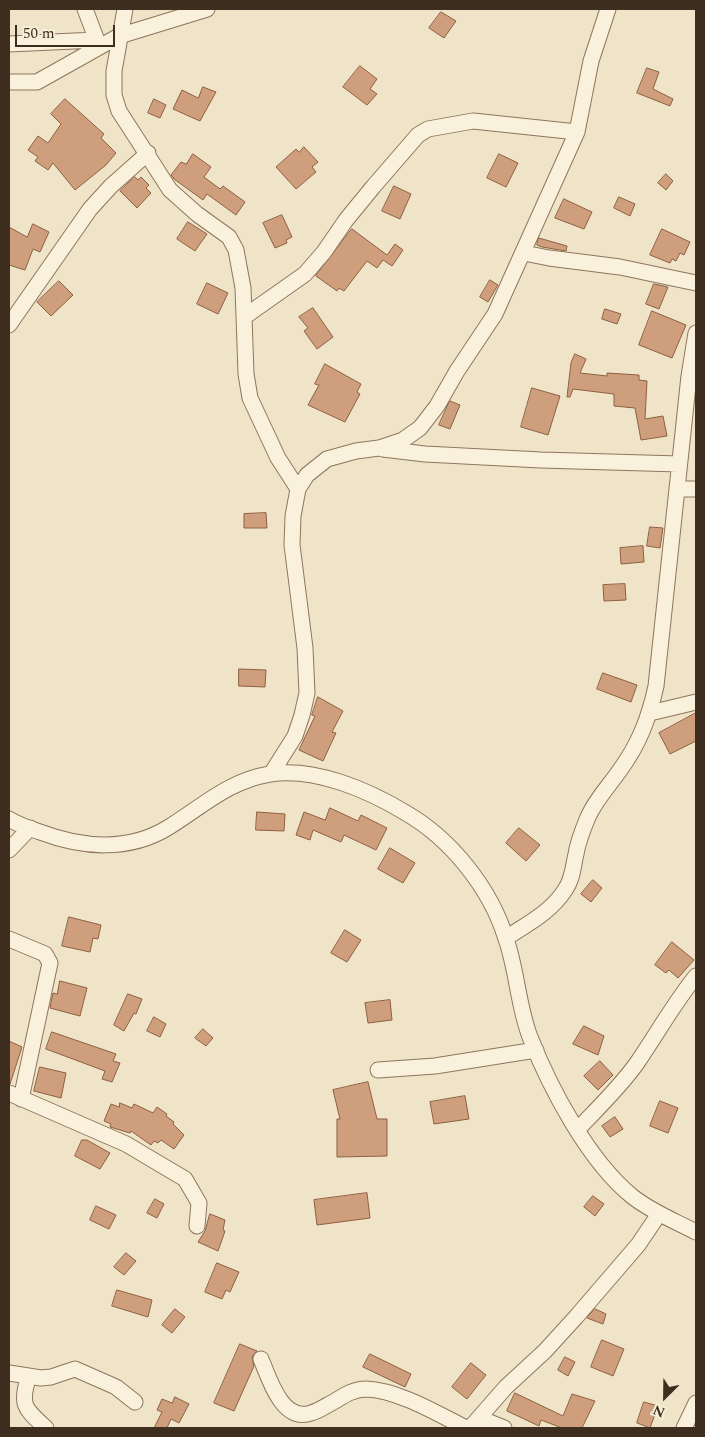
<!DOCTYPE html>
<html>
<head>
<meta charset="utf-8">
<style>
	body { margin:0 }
	#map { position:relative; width:705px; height:1437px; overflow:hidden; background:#f0e4c8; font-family:Spectral,serif }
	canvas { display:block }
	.frame { position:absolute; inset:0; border:10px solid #3d2e20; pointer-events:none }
	.north { position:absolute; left:640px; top:1372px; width:50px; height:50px; -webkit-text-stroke:4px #f7eed8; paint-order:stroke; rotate:203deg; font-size:14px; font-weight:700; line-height:20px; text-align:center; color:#3d2e20 }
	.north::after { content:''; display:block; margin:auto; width:18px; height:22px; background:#3d2e20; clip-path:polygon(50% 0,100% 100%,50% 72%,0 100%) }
	.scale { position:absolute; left:15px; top:25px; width:100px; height:22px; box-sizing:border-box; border:2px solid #3d2e20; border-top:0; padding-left:6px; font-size:15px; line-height:18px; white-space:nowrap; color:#3d2e20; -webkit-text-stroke:4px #f7eed8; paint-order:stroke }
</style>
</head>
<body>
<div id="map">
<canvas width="705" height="1437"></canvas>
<div class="frame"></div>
<div class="north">N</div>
<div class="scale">50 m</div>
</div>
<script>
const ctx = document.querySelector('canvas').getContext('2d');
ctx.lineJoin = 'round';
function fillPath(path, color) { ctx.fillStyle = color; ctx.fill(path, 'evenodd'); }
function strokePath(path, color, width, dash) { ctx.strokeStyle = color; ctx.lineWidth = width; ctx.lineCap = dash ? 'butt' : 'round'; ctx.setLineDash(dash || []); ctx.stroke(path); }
const building = new Path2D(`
	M441,12L456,21L444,38L429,28Z
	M360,66L377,79L370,89L377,94L367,105L343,87Z
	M647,68L659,72L653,89L673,99L670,106L637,93Z
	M203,87L216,92L200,121L173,109L182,90L198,98Z
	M65,99L104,134L101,138L116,153L106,165L75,190L53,163L48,170L35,161L38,157L28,150L38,136L48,143L61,124L51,114Z
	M154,99L166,105L160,118L148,113Z
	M304,147L318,162L312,167L316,172L296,189L276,167L296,149L299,152Z
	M193,154L211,167L204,177L220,189L223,186L245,202L236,215L207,194L203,200L174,179L171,175L181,162L186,164Z
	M499,154L518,163L506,187L487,178Z
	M666,174L673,181L666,190L658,183Z
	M135,177L138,180L141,177L149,185L146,188L151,193L137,208L120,191Z
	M394,186L411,194L400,219L382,211Z
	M619,197L635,204L630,216L614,208Z
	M564,199L592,212L584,229L555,218Z
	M282,215L292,237L286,240L287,243L275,248L263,223Z
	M188,222L207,234L195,251L177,239Z
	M33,224L49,232L40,252L33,249L25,270L9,265V227L27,237Z
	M352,229L387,255L395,244L403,250L392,266L383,260L377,268L367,261L344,291L339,288L337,291L316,276Z
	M662,229L690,242L684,255L680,253L676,261L672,259L670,263L650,255Z
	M539,238L567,246L566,251L542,247L537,245Z
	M490,280L498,285L488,302L480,297Z
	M59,281L73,295L51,316L37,302Z
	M207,283L228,293L218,314L197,304Z
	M654,284L668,287L659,309L646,304Z
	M313,308L333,337L317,349L304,331L308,328L299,317Z
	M605,309L621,314L617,324L602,319Z
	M652,311L686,325L672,358L639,345Z
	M575,354L586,359L580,373L607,376V373L639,375V380L647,381L645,419L663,416L667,436L641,440L635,408L614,406V394L573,389L570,397H567L571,363Z
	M325,364L361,384L357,392L360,394L345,422L308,405L319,385L315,384Z
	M532,388L560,396L548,435L521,427Z
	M450,401L460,405L450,429L439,425Z
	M266,513L267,528H244V514Z
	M650,527L663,528L660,548L647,546Z
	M643,546L644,562L621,564L620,548Z
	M625,584L626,600L604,601L603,585Z
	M239,669L266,670L265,687L239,686Z
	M603,673L637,685L631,702L597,689Z
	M318,697L343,711L332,732L336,733L323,761L299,750L315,716L312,715Z
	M696,713V741L670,754L659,733Z
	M330,808L358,821L361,815L387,828L376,850L344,835L341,842L313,830L310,840L296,835L304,812L325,820Z
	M257,812L285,814L284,831L256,830Z
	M519,828L540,845L526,861L506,843Z
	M390,848L415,863L403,883L378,869Z
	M593,880L602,888L591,902L581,894Z
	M69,917L101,925L98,939L93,938L90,952L62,946Z
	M345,930L361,940L347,962L331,953Z
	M672,942L694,960L678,978L669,970L666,973L655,965Z
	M60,981L87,988L80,1016L50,1008L53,993L57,994Z
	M128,994L142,999L136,1014L134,1013L124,1031L114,1025Z
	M390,1000L392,1020L368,1023L365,1003Z
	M154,1017L166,1024L160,1037L147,1031Z
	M584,1026L604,1036L598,1055L573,1044Z
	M203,1029L213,1038L206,1046L195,1038Z
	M52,1032L116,1054L113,1061L120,1063L112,1082L102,1079L105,1071L46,1049Z
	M9,1041L22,1047L10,1084H9Z
	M600,1061L613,1075L598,1090L584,1076Z
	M40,1067L66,1073L61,1098L34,1091Z
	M368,1082L377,1119H387V1156L337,1157V1119H340L333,1090Z
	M465,1096L469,1119L434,1124L430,1102Z
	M660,1101L678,1108L668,1133L650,1126Z
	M120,1103L132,1108L134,1104L153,1113L157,1107L167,1114L166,1116L174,1122L173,1124L184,1135L174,1149L161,1140L158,1143L154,1141L151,1145L131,1131L130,1133L110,1127L111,1124L104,1121L111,1104L119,1107Z
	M615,1117L623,1129L610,1137L602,1126Z
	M82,1140H87L110,1153L100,1169L75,1156Z
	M367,1193L370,1218L317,1225L314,1200Z
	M593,1196L604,1204L595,1216L584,1207Z
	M155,1199L164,1204L157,1218L147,1213Z
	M96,1206L116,1215L109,1229L90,1220Z
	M210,1214L225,1220L223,1230L225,1231L218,1251L198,1242L205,1231Z
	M126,1253L136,1261L124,1275L114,1267Z
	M217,1263L239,1272L230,1292L226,1290L222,1299L205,1292Z
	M117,1290L152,1300L148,1317L112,1306Z
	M175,1309L185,1317L172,1333L162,1325Z
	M595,1309L606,1314L603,1324L587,1318Z
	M602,1340L624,1349L613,1376L591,1367Z
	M240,1344L257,1351L252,1357L254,1366L234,1411L214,1403Z
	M370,1354L411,1374L405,1387L363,1367Z
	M565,1357L575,1362L568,1376L558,1370Z
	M471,1363L486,1375L467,1399L452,1387Z
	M515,1393L563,1416L572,1394L595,1401L582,1428H562L541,1420L539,1426L507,1411Z
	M175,1397L189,1404L179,1423L171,1419L167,1428H154L162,1412L157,1410L162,1399L172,1403Z
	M644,1402L658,1406L650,1428L637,1423Z`);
fillPath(building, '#cf9f7d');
strokePath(building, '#8d5f41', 1);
const minor = new Path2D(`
	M85,9L99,46
	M125,9L114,71V95L119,111L170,190L197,214L229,237L236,250L243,288L246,374L250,398L278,458L298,489
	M9,44L96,40
	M9,82H37L119,36L207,9
	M524,253L549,258L620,267L696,283
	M244,317L305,274L324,252L346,220L373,187L418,135L428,129L473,121L577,132
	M9,325L90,209L111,186L148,153
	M383,449L425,454L541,460L679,464
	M677,489H696
	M650,713L696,702
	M271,774L295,736L302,715L307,693L305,648L292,545L293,516L298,489L307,475L327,459L356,451L379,448L403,440L420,428L437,406L457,371L495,314L577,132L591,61L608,9
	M9,819C18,825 29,828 40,832C82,848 129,852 169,827C203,806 228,781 270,774C315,767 368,790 406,813C451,839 491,889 506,939C517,970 518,1006 530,1037C550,1088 589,1162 633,1197C652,1212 675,1221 696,1232
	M9,850L30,828
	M506,938C527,924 551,912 565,890C573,879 573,866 576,854C578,841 583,829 588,817C596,799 609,786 620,770C639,744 649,718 656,686L689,376L696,333
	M9,939L45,954L50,963L21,1099
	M378,1070L435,1066L536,1050
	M9,1093L126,1144L185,1179L199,1203L197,1226
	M578,1129C598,1108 620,1087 637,1063C657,1034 674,1003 696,976
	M261,1359C269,1378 282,1423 311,1413C319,1411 327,1405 335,1401C345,1395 354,1389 366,1389C398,1390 438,1414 466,1428
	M9,1373L41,1378L51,1377L75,1369L116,1387L135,1402
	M29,1376C19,1405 25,1409 46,1428
	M479,1418L504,1428
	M470,1428L506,1387L545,1351L576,1317L638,1245L659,1214
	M684,1428L696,1403`);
strokePath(minor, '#8d765c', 17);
strokePath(minor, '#faf1dc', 15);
</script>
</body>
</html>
